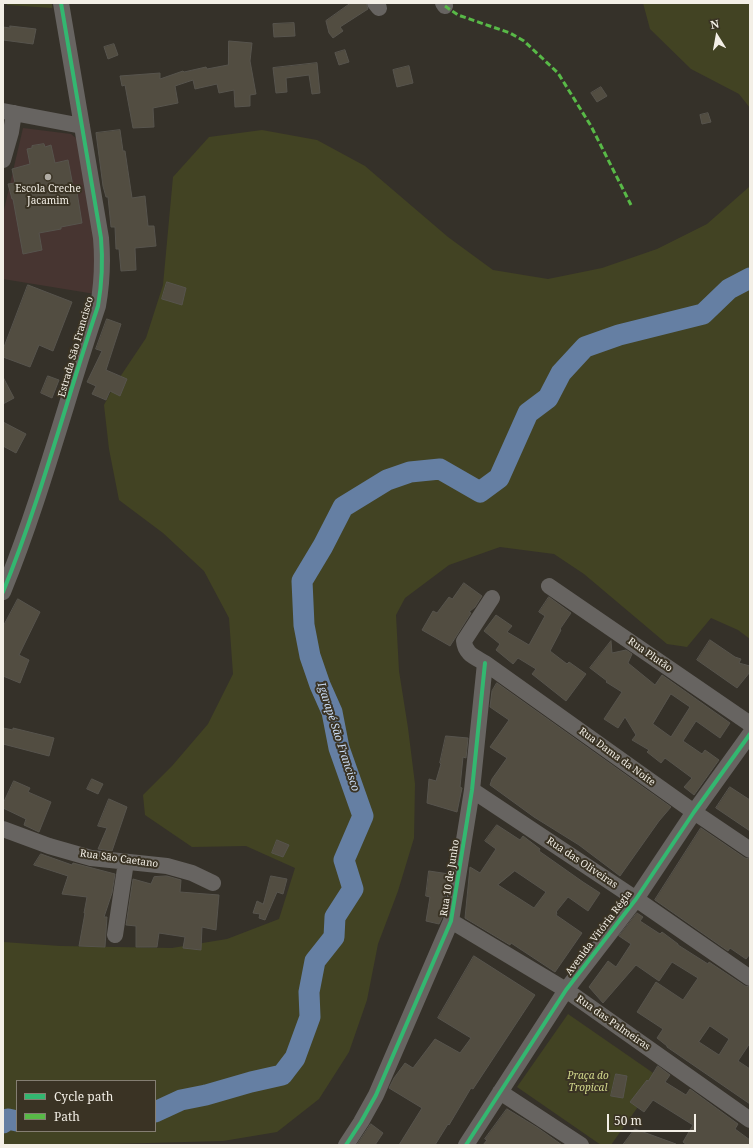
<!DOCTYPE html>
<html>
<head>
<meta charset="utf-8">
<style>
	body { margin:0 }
	#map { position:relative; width:753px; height:1148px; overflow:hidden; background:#353129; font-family:"Noto Serif",serif }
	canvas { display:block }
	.frame { position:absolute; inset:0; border:4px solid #f3efe6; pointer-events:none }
	.legend { position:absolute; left:16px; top:1080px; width:140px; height:52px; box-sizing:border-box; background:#3a3324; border:1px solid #847e72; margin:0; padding:5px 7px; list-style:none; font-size:12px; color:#f3efe6 }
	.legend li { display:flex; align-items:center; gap:8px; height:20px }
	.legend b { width:20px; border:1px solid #847e72 }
	.north { position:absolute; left:697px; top:16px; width:40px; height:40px; -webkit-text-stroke:3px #3a3324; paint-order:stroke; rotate:349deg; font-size:11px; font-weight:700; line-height:16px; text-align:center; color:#f3efe6 }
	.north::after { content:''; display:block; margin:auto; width:14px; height:18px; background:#f3efe6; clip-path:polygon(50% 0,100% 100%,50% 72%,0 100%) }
	.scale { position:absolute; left:607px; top:1114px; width:89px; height:18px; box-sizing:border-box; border:2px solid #f3efe6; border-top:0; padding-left:5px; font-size:12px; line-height:14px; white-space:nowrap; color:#f3efe6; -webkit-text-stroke:3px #3a3324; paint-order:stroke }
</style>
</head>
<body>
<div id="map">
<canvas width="753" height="1148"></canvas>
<div class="frame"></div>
<ul class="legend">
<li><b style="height:5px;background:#33b770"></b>Cycle path</li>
<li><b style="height:5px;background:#58b947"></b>Path</li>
</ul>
<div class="north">N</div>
<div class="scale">50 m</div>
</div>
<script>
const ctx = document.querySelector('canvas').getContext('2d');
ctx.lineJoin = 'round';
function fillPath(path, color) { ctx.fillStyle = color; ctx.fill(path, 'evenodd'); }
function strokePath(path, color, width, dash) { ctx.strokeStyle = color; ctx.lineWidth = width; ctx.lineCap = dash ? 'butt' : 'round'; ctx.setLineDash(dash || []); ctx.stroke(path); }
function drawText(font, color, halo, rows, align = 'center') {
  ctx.font = font + ' "Noto Serif",serif'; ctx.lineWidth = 4; ctx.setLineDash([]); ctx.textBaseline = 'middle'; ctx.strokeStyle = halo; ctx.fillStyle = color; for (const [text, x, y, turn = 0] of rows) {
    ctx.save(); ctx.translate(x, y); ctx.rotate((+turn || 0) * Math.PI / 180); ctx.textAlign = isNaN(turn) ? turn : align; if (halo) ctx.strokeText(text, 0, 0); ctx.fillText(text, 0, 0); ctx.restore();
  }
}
fillPath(new Path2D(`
	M23,128L71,134L77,139L102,254L95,294L3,279V214Z`), '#473531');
fillPath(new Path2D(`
	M7,3H52V8L7,5Z
	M643,3H750V108L739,94L691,69L650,29Z
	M262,130L317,140L365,166L448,237L493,270L548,279L602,268L657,249L707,224L749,187L750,185V639L738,630L711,618L687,647L667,644L584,574L554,554L500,547L449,565L405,598L396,615L399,671L408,728L415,784L414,838L398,891L378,944L367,1000L349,1052L319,1099L277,1132L223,1141L75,1145H3V942L60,946L172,948L227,939L279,919L295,868L246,846L192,847L145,815L143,795L172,766L208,724L233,674L229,618L204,571L163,533L119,500L109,449L104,405L114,386L146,338L163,285L173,177L209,137ZM17,1081H155V1131H17Z
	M568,1014L659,1077L611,1145H601L517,1087Z`), '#424323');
strokePath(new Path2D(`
	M155,1112L181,1100L206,1095L251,1082L282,1075L295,1058L310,1017L309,992L315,961L334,937L335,917L353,889L344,860L363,816L339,748L332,712L320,685L310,656L304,625L302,581L323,546L343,507L387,480L410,472L440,469L480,492L499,478L528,413L548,398L561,373L585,347L619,335L703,314L729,289L750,278
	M3,1123L8,1119L17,1121`), '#657fa3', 21);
const building = new Path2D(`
	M351,3H366L368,9L340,27L343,31L333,38L329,33L326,21Z
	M294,23L295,36L274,37L273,24Z
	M10,26L36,29L33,44L3,40V27L10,28Z
	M229,41L252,43L250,61L256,94L250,95V106L235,107L234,90L219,93L217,84L195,89L193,80L175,86L178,103L153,108L154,127L133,128L125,85L122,86L120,76L160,73V79L183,71L184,72L206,67L207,69L228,65Z
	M114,44L118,55L108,59L104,47Z
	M345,50L349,62L339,65L335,53Z
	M317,63L320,93L312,94L309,75L286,78L287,92L276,93L273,68Z
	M409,66L413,83L397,87L393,70Z
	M601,87L607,96L597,102L591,93Z
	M708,113L711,122L702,124L700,115Z
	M120,130L123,151H125L132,198L145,196L148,226H154L156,246L135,248L136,270L121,271L119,249H116L115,227H111L108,197H106L103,186L96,133Z
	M44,144L45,147L51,145L55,163L68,160L73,186H76L82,223L61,227V229L39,233L42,250L23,254L13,199H12L8,184L15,183L12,169L30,164L27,149L32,148V146Z
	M167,282L186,288L182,305L162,299Z
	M28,285L72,302L53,351L39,345L30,367L3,357V350Z
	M107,319L121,324L106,370L127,379L120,396L110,391L106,400L92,394L96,386L87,382L102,351L96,349Z
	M48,376L59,380L52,398L41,393Z
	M3,377L14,398L3,404Z
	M3,422L26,434L16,453L3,446Z
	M464,583L482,596L475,607L469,612L471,613L450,646L422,630L433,611L437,613L449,597L452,599Z
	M549,597L571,613L560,629L561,630L550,651L567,664L569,662L586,674L566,701L532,674L536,669L518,658L513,664L496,650L500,644L484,631L496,615L512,626L507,632L529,645L545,616L539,612Z
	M18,599L40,612L19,655L29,660L20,683L3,676V627Z
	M710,640L735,657L741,659L739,663L750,666V672L737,688L697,660Z
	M611,641L612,653L626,650L632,654L628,663L655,685L662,675L730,723L720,738L696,721L683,741L702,754L705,750L719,760L694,795L684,787L692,778L665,758L661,763L647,752L649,750L632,740L636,735L625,717L618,728L604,719L622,692L606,682L607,681L590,668ZM671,694L690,707L671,737L653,724Z
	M497,683L671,807L659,821L620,876L579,845L534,817L490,785L492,779L507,758L490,747L509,720L490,707L492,691Z
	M3,728L13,730V728L54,738L49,756L3,744Z
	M446,736L468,738L466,758L463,757L460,787L462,788L457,812L427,803L429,779L436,781L441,764L440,763Z
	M92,779L103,784L98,794L87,789Z
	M14,781L30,788L28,792L51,802L39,832L24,825L26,819L3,808V804Z
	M730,787L750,800V831L716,808Z
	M109,799L127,807L112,851L98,849L107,828L98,826Z
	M497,825L520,840L523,836L540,849L539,851L583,882L600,893L588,911L568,897L556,912L557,913L556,915L582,933L555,972L511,943L510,945L465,918L470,867L480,873L496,849L485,841ZM515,871L546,892L534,908L498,885Z
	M701,828L745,858L750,859V954L746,959L730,948L728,951L655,900Z
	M277,840L289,845L283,857L272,853Z
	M41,854L72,865L73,863L115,874L112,893L104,917H107L105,947L79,946L85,913H84L87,897L62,894L68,876L34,865Z
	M429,871L449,874L442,918L439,924L426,921L430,897L426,896Z
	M167,876L181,880L180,892L219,895L216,930L202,927L201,950L183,948L185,937L159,933L157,947H136V926L126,925L133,879L151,884L154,877Z
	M271,876L287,879L283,894L277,892L265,920L259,918L260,914L253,913L257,901L263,904Z
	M637,913L643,917L640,921L660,934L662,932L678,944V945L708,964L709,962L745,986L750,987V1043L738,1061L750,1069V1104L667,1047V1046L657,1038L663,1029L637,1012L656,982L683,1000L698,978L672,962L659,981L636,965L603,1003L589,987L608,961L616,967L631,944L619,936ZM710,1026L729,1039L719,1055L699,1042Z
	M474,956L535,995L473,1089L471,1088L449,1125L448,1124L435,1145H399L422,1108L389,1088L394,1078L405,1063L413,1068L435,1039L460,1053L471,1038L438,1018Z
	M658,1066L670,1075L665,1082L686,1095L690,1089L738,1124L735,1129L750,1140V1145H687L683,1142L693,1125L653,1100L644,1112L630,1102L647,1080L648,1081Z
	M616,1074L627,1076L623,1098L611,1096Z
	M507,1109L538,1128L562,1145H483L487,1140L485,1139Z
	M371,1124L383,1133L375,1145H357Z
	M635,1129L676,1144V1145H623Z`);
fillPath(building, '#524d41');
strokePath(building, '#57544d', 1);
strokePath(new Path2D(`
	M375,3L379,8
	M443,3L445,6
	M3,111L82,126
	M3,160L11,132L14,113
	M549,586L750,724
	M3,592C41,499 66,401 98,306C102,283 103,261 101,238L61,3
	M492,598L464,641C465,654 475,657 485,663L694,812L750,850
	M472,790L636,899L750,978
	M3,829L49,846L91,858L167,866L192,873L213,883
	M451,921L566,990L750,1120
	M115,935L126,862
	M500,1092L581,1145
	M346,1145L361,1122L376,1095L451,921L472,790L485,663
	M466,1145L566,990L636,899L694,812L750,734`), '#676461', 16);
strokePath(new Path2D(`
	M445,6L458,15L510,33L524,41L558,73L591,126L631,205`), '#58b947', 3, [6, 3]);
strokePath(new Path2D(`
	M3,592C41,499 66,401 98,306C102,283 103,261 101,238L61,3
	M346,1145L361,1122L376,1095L451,921L472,790L485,663
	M466,1145L566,990L636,899L694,812L750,734`), '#33b770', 4);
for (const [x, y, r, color] of [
	[48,177,4,"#b0aca4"]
]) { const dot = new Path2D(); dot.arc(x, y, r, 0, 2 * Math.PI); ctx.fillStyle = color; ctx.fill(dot); strokePath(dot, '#3a3324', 1.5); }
drawText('10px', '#f3efe6', '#3a3324', [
	["Escola Creche",48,189],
	["Jacamim",48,201]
]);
drawText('10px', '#f3efe6', '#3a3324', [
	["Estrada São Francisco",76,347,-74],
	["Rua Plutão",650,655,35],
	["Rua Dama da Noite",617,757,36],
	["Rua São Caetano",119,859,8],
	["Rua das Oliveiras",582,863,34],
	["Rua 10 de Junho",450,878,-81],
	["Avenida Vitória Régia",599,933,-53],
	["Rua das Palmeiras",613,1023,35]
]);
drawText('italic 10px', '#d4da8d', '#3a3324', [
	["Praça do",588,1076],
	["Tropical",588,1088]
]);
drawText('italic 11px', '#cadcf5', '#3a3324', [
	["Igarapé São Francisco",338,737,72]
]);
</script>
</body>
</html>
